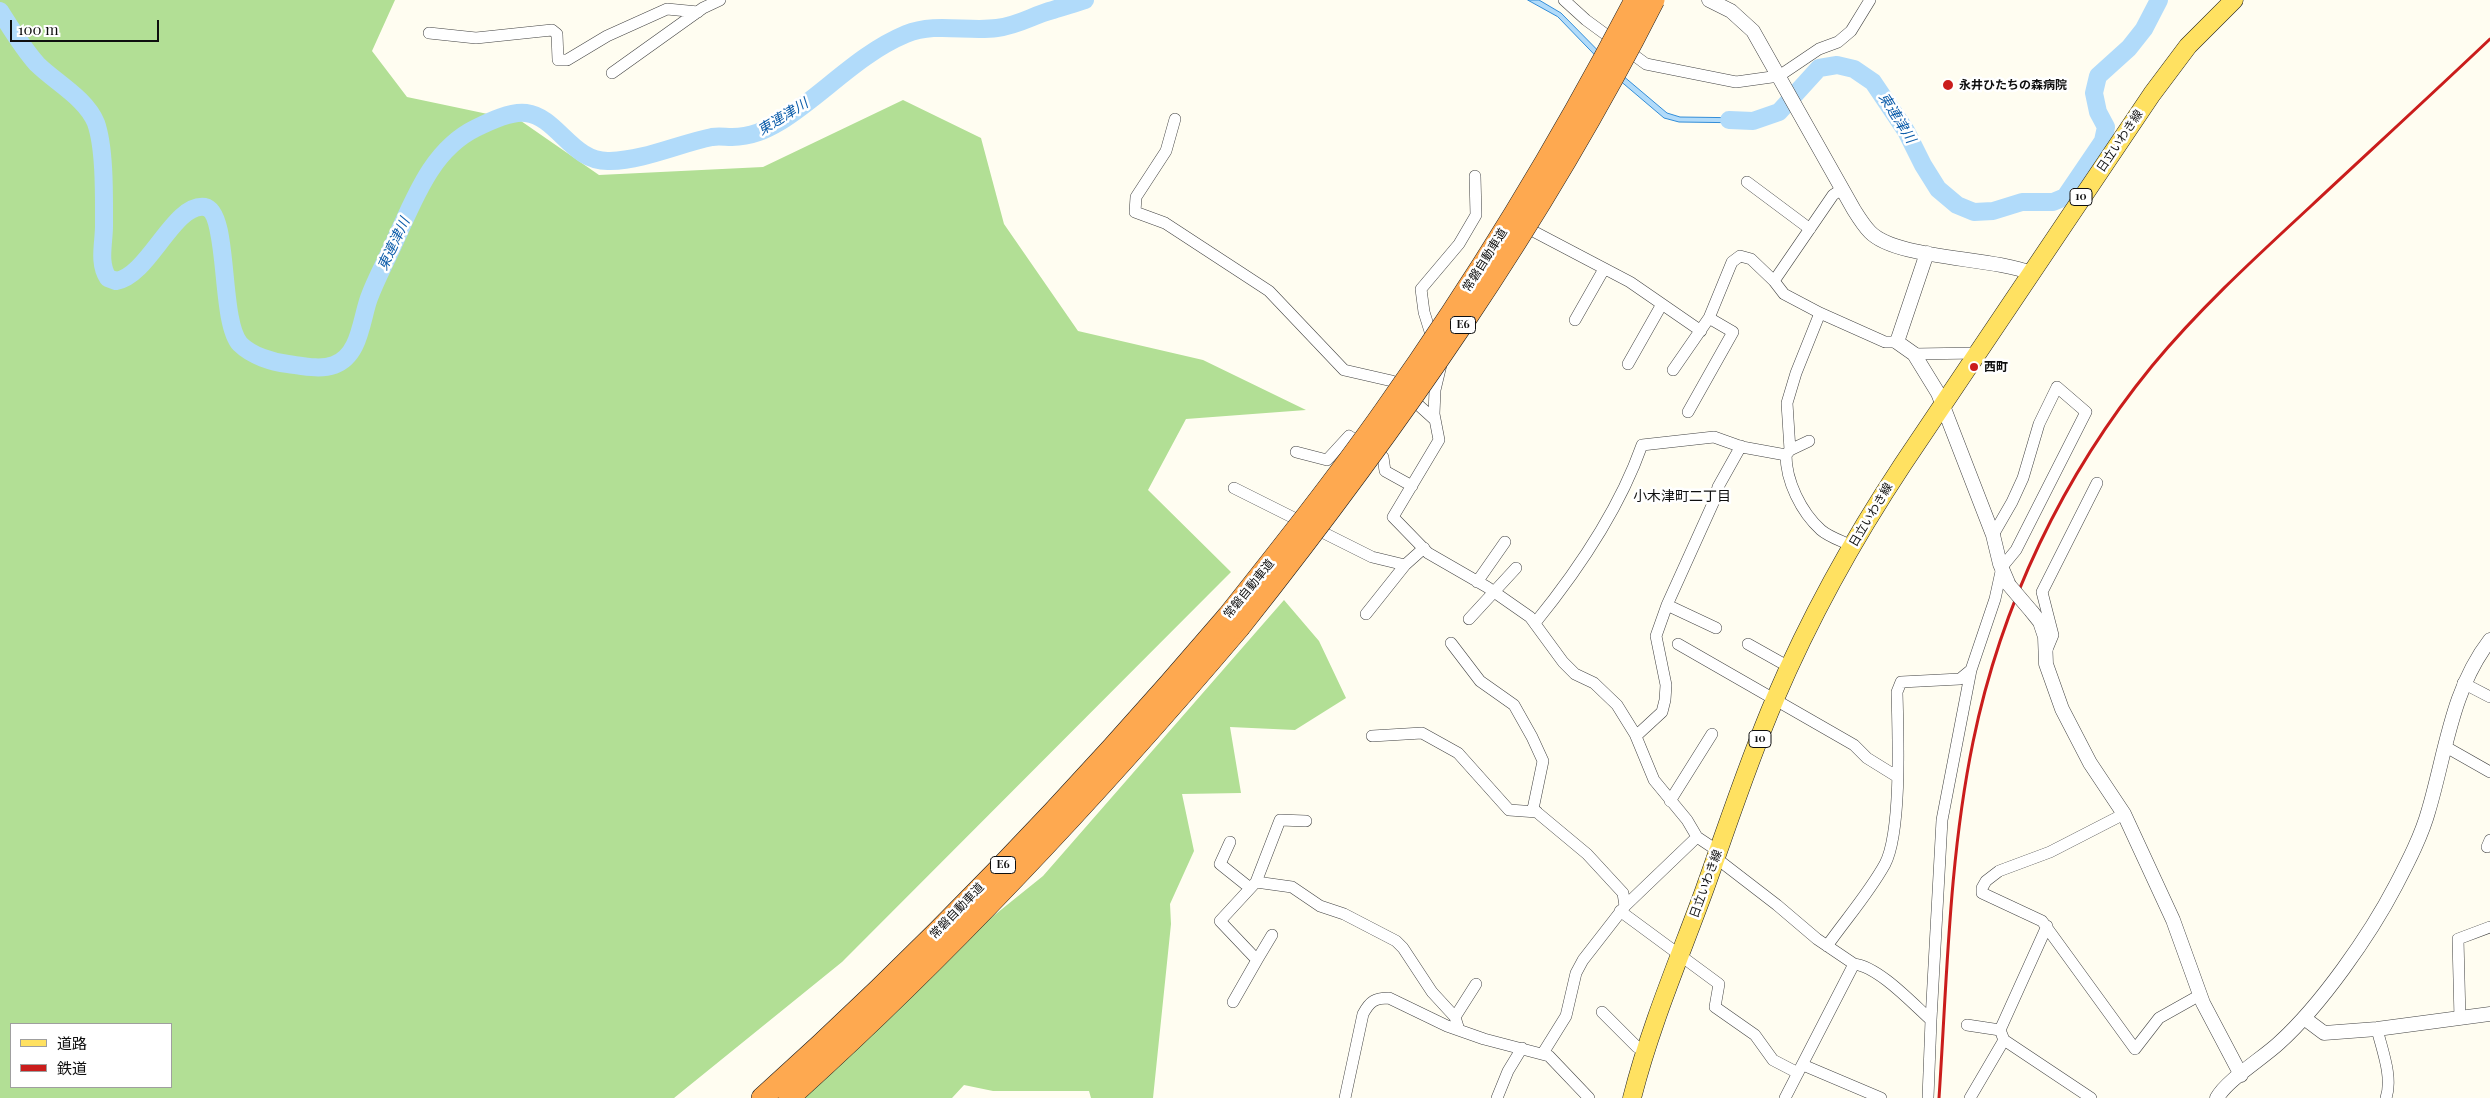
<!DOCTYPE html>
<html>
<head>
<meta charset="utf-8">
<style>
	body { margin:0 }
	#map { position:relative; width:2490px; height:1098px; overflow:hidden; background:#fffdf1; font-family:"Playfair Display","Noto Sans JP",serif }
	canvas { display:block }
	.legend { position:absolute; left:10px; top:1023px; width:162px; height:65px; box-sizing:border-box; background:#fff; border:1px solid #9f9f9f; margin:0; padding:6px 9px; list-style:none; font-size:15px; color:#0f0f0f }
	.legend li { display:flex; align-items:center; gap:10px; height:25px }
	.legend b { width:25px; border:1px solid #9f9f9f }
	.scale { position:absolute; left:10px; top:20px; width:149px; height:22px; box-sizing:border-box; border:2px solid #0f0f0f; border-top:0; padding-left:6px; font-size:15px; line-height:18px; white-space:nowrap; color:#0f0f0f; -webkit-text-stroke:4px #fff; paint-order:stroke }
</style>
</head>
<body>
<div id="map">
<canvas width="2490" height="1098"></canvas>
<ul class="legend">
<li><b style="height:6px;background:#ffe161"></b>道路</li>
<li><b style="height:6px;background:#ca1d1c"></b>鉄道</li>
</ul>
<div class="scale">100 m</div>
</div>
<script>
const ctx = document.querySelector('canvas').getContext('2d');
ctx.lineJoin = 'round';
function fillPath(path, color) { ctx.fillStyle = color; ctx.fill(path, 'evenodd'); }
function strokePath(path, color, width, dash) { ctx.strokeStyle = color; ctx.lineWidth = width; ctx.lineCap = dash ? 'butt' : 'round'; ctx.setLineDash(dash || []); ctx.stroke(path); }
function drawText(font, color, halo, rows, align = 'center') {
  ctx.font = font + ' "Playfair Display","Noto Sans JP",serif'; ctx.lineWidth = 5; ctx.setLineDash([]); ctx.textBaseline = 'middle'; ctx.strokeStyle = halo; ctx.fillStyle = color; for (const [text, x, y, turn = 0] of rows) {
    ctx.save(); ctx.translate(x, y); ctx.rotate((+turn || 0) * Math.PI / 180); ctx.textAlign = isNaN(turn) ? turn : align; if (halo) ctx.strokeText(text, 0, 0); ctx.fillText(text, 0, 0); ctx.restore();
  }
}
fillPath(new Path2D(`
	M0,0H395L372,51L407,97L521,121L599,175L763,167L903,100L981,138L1004,224L1078,331L1203,360L1306,410L1186,419L1148,490L1231,572L842,962L674,1098H0ZM171,1024V1087H11V1024Z
	M1284,600L1319,641L1346,698L1295,730L1230,727L1241,793L1182,794L1194,851L1170,904L1171,924L1153,1098H1091L1089,1091H993L964,1085L952,1098H802L925,971L1043,876Z`), '#b2df95');
const water = new Path2D(`
	M1528,0H1539L1561,13L1622,75L1667,113L1680,117L1752,118V123L1679,122L1664,118L1618,79L1558,17Z`);
fillPath(water, '#b1dbfa');
strokePath(water, '#338dd7', 1);
strokePath(new Path2D(`
	M0,11C12,30 22,47 37,64C55,82 86,98 96,123C105,149 104,197 104,226C104,243 98,263 108,278L116,281C149,276 174,202 205,207C230,212 219,321 240,344C252,356 272,362 288,364C303,366 320,370 334,365C360,356 361,320 369,298C376,279 386,261 394,243C414,200 431,150 476,128C490,121 511,111 526,113C558,117 572,163 610,161C645,160 678,144 712,137C719,136 725,137 732,137C751,137 766,130 781,121C824,94 858,54 906,34C935,22 967,32 997,28C1020,25 1033,15 1053,10C1064,6 1074,4 1085,0
	M1729,120L1753,121L1779,112L1819,68L1837,65L1854,69L1873,82L1906,131L1923,165L1938,189L1957,205L1974,212L1993,211L2022,202H2053L2065,197L2103,141L2106,127L2098,112L2094,93L2098,76L2129,48L2144,29L2159,0`), '#b1dbfa', 18);
const minor = new Path2D(`
	M1564,0L1586,20L1646,64L1736,82L1779,76L1819,49L1838,42L1851,31L1870,0
	M429,33L476,38L552,30L557,34L558,60H567L607,36L667,9L698,12
	M612,73L703,8L720,0
	M1175,119L1166,151L1136,197L1135,212L1165,223L1269,291L1344,370L1392,381L1435,420
	M1747,182L1810,229
	M1531,230L1630,282L1701,331
	M1820,313L1784,294L1774,281L1833,195L1842,189
	M1575,320L1604,269
	M1433,341L1424,312L1421,289L1459,244L1476,215L1475,176
	M1914,354L1977,353
	M1628,364L1662,304
	M1441,365L1435,390L1434,414L1439,440L1393,517L1428,553L1487,587L1530,617L1563,662L1575,674L1594,683L1617,705L1635,734L1654,780L1687,820L1697,837L1718,851
	M1673,370L1709,318L1732,262L1740,256L1751,259L1774,281
	M1688,412L1733,332L1709,318
	M1790,450L1787,403L1796,373L1820,313L1885,342H1897
	M1296,452L1327,460L1349,436L1383,457L1385,471L1412,486
	M1786,455C1786,481 1801,512 1821,530C1829,537 1842,541 1852,546
	M1234,488L1372,557L1405,565L1424,548
	M1477,582L1505,542
	M1667,605L1716,628
	M1366,614L1405,565
	M1469,619L1516,568
	M1535,623C1579,569 1619,510 1642,445L1714,437L1742,447L1786,455L1790,450L1809,441
	M1451,643L1480,681L1514,705L1532,737L1543,761L1533,809L1587,854L1623,893L1625,906
	M1678,644L1854,745L1867,758L1896,776
	M1748,644L1789,667
	M2046,652L2053,635L2042,592L2097,483
	M2463,683L2490,697
	M1372,736L1422,733L1458,753L1509,810L1537,812
	M1636,736L1662,712L1665,700L1666,685L1656,636L1667,605L1714,501L1718,487L1741,446
	M2446,747L2490,772
	M1670,801L1712,734
	M2124,814L2050,852L1999,871L1986,881L1982,888V893L2042,921L2135,1049L2159,1018L2200,995
	M1230,842L1220,864L1250,888
	M2487,847L2490,840
	M1716,858L1777,905L1817,939L1854,964
	M1256,882L1280,820L1306,821
	M1620,911L1719,984L1715,1007L1755,1035L1773,1060L1798,1073
	M1827,946C1846,919 1869,893 1885,864C1902,831 1898,732 1897,692L1901,682L1960,679L1971,670L1995,599L2002,567L2016,550L2086,412L2057,387L2039,424L2023,478L2012,502L1993,535
	M1257,960L1272,935
	M1233,1002L1257,960L1220,921L1256,882L1292,887L1320,906L1344,914L1396,941L1403,948L1432,992L1455,1017L1459,1030
	M1602,1012L1637,1047L1645,1051
	M1455,1017L1476,984
	M2460,1019L2458,939L2490,927
	M1931,1020L1942,820L1971,670
	M1967,1025L2000,1030
	M2377,1029C2382,1050 2393,1077 2386,1098
	M2004,1040L2000,1030L2047,926
	M1543,1053L1566,1016L1576,973L1583,960L1625,906L1697,837
	M1803,1065L1881,1098
	M1345,1098L1363,1014C1370,1001 1375,998 1389,998L1447,1026L1484,1039L1549,1056L1589,1098
	M1497,1098L1508,1071L1522,1048
	M1785,1098L1854,964C1879,967 1912,1003 1931,1020L1928,1098
	M1970,1098L2004,1040L2091,1098`);
const tertiary = new Path2D(`
	M1709,0L1731,11L1753,31L1854,210C1859,218 1864,226 1870,232C1896,259 1991,257 2031,273
	M1927,253L1897,342L1914,354L1938,393L1993,535L2000,564L2009,585
	M2032,612L2040,622L2045,637L2046,664L2062,709L2090,763L2124,814L2173,920L2203,1003L2241,1075
	M2304,1018L2324,1033L2377,1029L2490,1014
	M2217,1098C2227,1080 2263,1058 2279,1043C2321,1005 2370,935 2396,885C2408,862 2422,835 2429,809C2446,751 2452,689 2490,640`);
const primary = new Path2D(`
	M1632,1098C1650,1027 1679,959 1704,891C1727,827 1748,762 1775,699C1810,617 1854,538 1903,464L2152,94L2188,46L2234,0`);
const motorway = new Path2D(`
	M762,1098C928,949 1082,787 1227,617
	M789,1098C950,953 1099,793 1239,628`);
strokePath(minor, '#424242', 12);
strokePath(tertiary, '#424242', 15);
strokePath(primary, '#202020', 19);
strokePath(motorway, '#202020', 22);
strokePath(minor, '#fff', 11);
strokePath(tertiary, '#fff', 14);
strokePath(primary, '#ffe161', 18);
strokePath(motorway, '#fea950', 21);
strokePath(new Path2D(`
	M1939,1098C1947,979 1949,859 1973,742C2001,605 2063,475 2152,366C2200,308 2256,257 2311,206C2371,150 2431,95 2490,39`), '#ca1d1c', 3);
const tertiaryBridge = new Path2D(`
	M2009,585L2032,612`);
const motorwayBridge = new Path2D(`
	M1227,617C1281,549 1335,481 1385,410C1478,279 1561,142 1635,0
	M1239,628C1395,431 1540,225 1654,0`);
strokePath(tertiaryBridge, '#424242', 15, []);
strokePath(motorwayBridge, '#202020', 22, []);
strokePath(tertiaryBridge, '#fff', 14);
strokePath(motorwayBridge, '#fea950', 21);
for (const [x, y, r, color] of [
	[1948,85,6,"#ca1d1c"],
	[1974,367,5,"#ca1d1c"]
]) { const dot = new Path2D(); dot.arc(x, y, r, 0, 2 * Math.PI); ctx.fillStyle = color; ctx.fill(dot); strokePath(dot, '#fff', 2); }
for (const [x, y, w] of [
	[2081,197,22],
	[1463,325,25],
	[1760,739,22],
	[1003,865,25]
]) { const box = new Path2D(); box.roundRect(x - w / 2, y - 8.5, w, 17, 4); ctx.fillStyle = '#fff'; ctx.fill(box); strokePath(box, '#0f0f0f', 1); }
drawText('bold 11px', '#0f0f0f', null, [
	["10",2081,197],
	["E6",1463,325],
	["10",1760,739],
	["E6",1003,865]
]);
drawText('bold 12px', '#0f0f0f', '#fff', [
	["永井ひたちの森病院",1959,85],
	["西町",1984,367]
], 'left');
drawText('12px', '#0f0f0f', '#fff', [
	["日立いわき線",2120,141,-56],
	["常磐自動車道",1485,260,-58],
	["日立いわき線",1871,515,-59],
	["常磐自動車道",1249,589,-51],
	["日立いわき線",1706,884,-70],
	["常磐自動車道",957,911,-46]
]);
drawText('italic 14px', '#0e5eab', '#fff', [
	["東連津川",783,117,-32],
	["東連津川",1897,118,58],
	["東連津川",394,244,-65]
]);
drawText('14px', '#0f0f0f', '#fff', [
	["小木津町二丁目",1682,497]
]);
</script>
</body>
</html>
